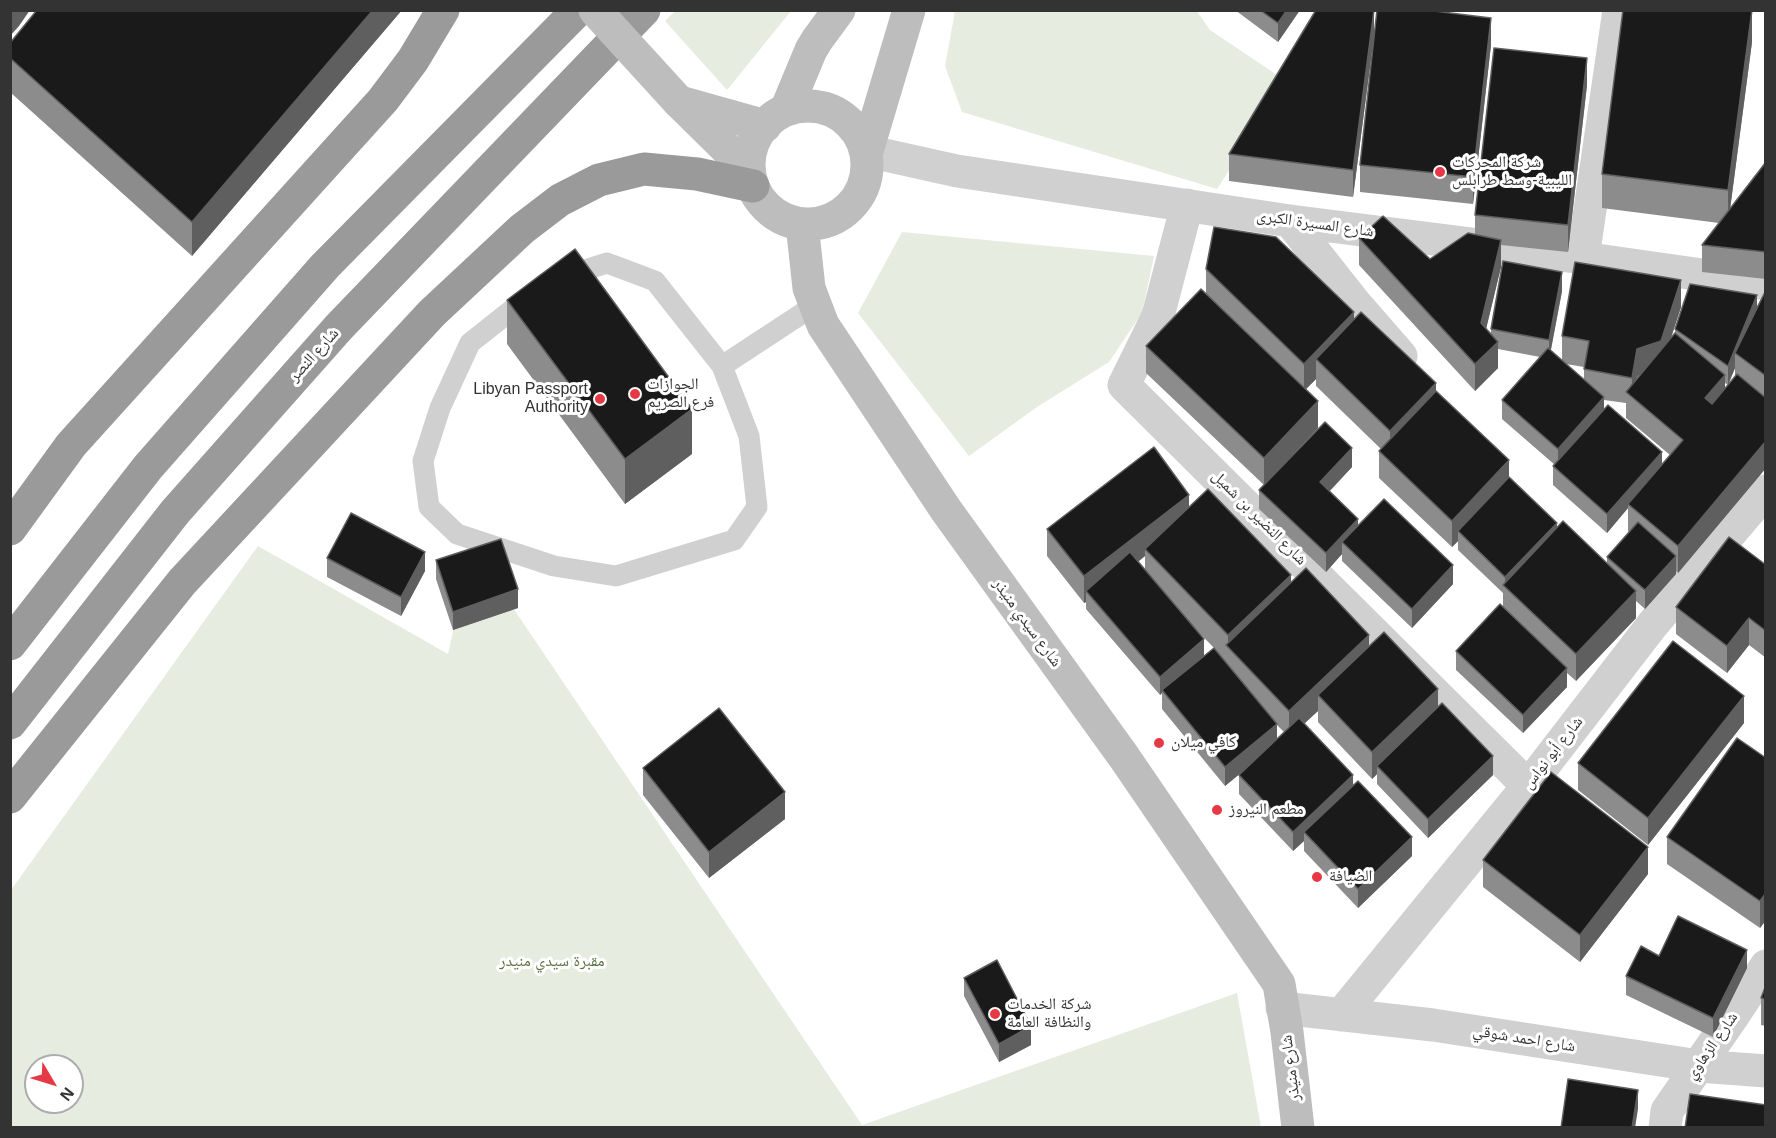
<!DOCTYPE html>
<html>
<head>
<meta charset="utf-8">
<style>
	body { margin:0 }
	#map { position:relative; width:1776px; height:1138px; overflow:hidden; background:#fff; font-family:Helvetica,sans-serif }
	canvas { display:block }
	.frame { position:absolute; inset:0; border:12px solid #333; pointer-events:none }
	.north { position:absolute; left:24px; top:1054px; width:60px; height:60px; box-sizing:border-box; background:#fff; border:2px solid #adadad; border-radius:50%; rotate:128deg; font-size:16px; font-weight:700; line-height:24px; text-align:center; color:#333 }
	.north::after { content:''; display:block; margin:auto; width:21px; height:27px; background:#e63946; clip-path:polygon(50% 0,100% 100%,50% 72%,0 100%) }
</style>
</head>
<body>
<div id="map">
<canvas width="1776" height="1138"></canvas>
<div class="frame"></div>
<div class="north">N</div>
</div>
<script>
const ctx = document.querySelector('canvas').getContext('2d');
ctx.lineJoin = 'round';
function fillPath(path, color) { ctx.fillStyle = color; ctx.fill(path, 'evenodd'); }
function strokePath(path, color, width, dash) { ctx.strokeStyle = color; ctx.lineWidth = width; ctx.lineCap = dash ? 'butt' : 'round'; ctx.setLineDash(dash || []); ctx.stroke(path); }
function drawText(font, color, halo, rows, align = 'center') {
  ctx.font = font + ' Helvetica,"Noto Naskh Arabic",sans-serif'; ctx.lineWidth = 6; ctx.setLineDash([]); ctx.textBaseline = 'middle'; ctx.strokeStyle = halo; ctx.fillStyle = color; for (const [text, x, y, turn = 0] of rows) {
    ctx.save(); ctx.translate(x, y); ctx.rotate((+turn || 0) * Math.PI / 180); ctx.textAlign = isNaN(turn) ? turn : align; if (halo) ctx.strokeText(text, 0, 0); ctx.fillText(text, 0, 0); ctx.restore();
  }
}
fillPath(new Path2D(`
	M676,10H791V11L727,90L665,21Z
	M1196,10L1210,30L1286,81L1217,189L962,112L945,66L955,11Z
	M902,232L1154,256L1142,313L1109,362L1037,407L969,456L858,313Z
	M258,546L448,654L457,614L507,599L862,1125L1237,993L1261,1127L11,1128V890ZM36,1066H72V1102H36Z`), '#e6ecdf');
strokePath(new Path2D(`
	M607,263L655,281L722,366L749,436L757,507L734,540L616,576L554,566L457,534L429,507L423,461L440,408L470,343L547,282Z
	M722,366L815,305`), '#d0d0d0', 21);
strokePath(new Path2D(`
	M867,151L957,171L1290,221L1583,258L1766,284
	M1187,205L1158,316L1124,385L1528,786
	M1290,221L1354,302L1401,356
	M1583,258L1619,10
	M1282,1008L1433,1025L1699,1066L1766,1071
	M1341,1015L1528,786L1653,624L1766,491
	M1665,1128L1667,1111L1735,1013L1766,966`), '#d0d0d0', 33);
strokePath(new Path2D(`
	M679,102L749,171
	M683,103L765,126
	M749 165a59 59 0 1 1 118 0a59 59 0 1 1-118 0Z
	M786,110L811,50L817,40L839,10
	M867,151L909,10
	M802,224L809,288L823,325L946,510L1124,757L1279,984L1287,1032L1298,1128`), '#bdbdbd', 33);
strokePath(new Path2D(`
	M10,529L71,445L383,100L413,60L443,10
	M10,644L148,467L325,266L578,10
	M10,723L175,512L339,327L644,10
	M10,797L182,582L432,313L522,229L560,200L599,180L644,169L697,174L753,186`), '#9a9a9a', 33);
strokePath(new Path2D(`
	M595,10L679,102`), '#bdbdbd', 33);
fillPath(new Path2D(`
	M37,10H402L192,256L10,92V43Z
	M1235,10H1300L1278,42Z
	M1374,36L1353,197L1229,181V154Z
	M1752,42L1730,209L1766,162V279L1702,272V245L1719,223L1602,208V174Z
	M1491,45L1473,204L1360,192V165Z
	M1587,85L1568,252L1501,245V267L1486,329L1491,333V329L1562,291L1551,350L1562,360V336L1681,307L1671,338L1675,333V329L1757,306L1766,290V468L1678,573L1676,571V574L1645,609L1636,601V618L1576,681L1567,673V687L1523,733L1456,670V651L1503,607V593L1458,550V541L1452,547L1379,478V451L1381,449L1316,386V379L1306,389L1318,428L1264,485L1146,373V346L1206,293V269L1354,319L1436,391L1509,477L1557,528L1607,563V557L1629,532L1628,531V508L1607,533L1553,485V466L1555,465L1502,419V400L1540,357L1498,349V368L1475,391L1359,265V238L1430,259L1475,235V215ZM1566,364L1584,367V379ZM1735,368V377L1725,389V383L1728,385ZM1604,400L1626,403V418L1670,455L1662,465L1604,409Z
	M507,300L692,454L625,504L507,344Z
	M1352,467L1330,491L1358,526L1453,584L1412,628L1342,561V554L1326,572L1259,509V490Z
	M1189,507L1291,583L1369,647L1438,707L1493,775L1428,838L1377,784V774L1372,779L1318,722V711L1304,723L1412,856L1358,908L1304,851V841L1293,851L1239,794V775L1247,768L1225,786L1162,709V693L1160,695L1086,609V602L1084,603L1047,556V529ZM1145,556V570L1138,562ZM1189,622L1214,648L1204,656ZM1277,725L1284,732L1277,739Z
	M327,558L425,571L401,616L327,577Z
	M436,560L518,608L453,630L436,579Z
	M1766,565V658L1749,645L1727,673L1676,634V607Z
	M1744,723L1648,845L1578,790V763Z
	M1766,758V920L1760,928L1667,864V837Z
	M643,768L785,819L709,878L643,795Z
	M1483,860L1648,874L1580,962L1483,887Z
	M1659,956L1747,968L1713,1037L1626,995V976Z
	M964,978L1031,1045L999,1062L964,996Z
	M1766,985V1026L1761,1025V998Z`), '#8c8c8c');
fillPath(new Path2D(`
	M10,10H30L19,26L10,36Z
	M373,10H402L192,256V222Z
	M1287,10H1300L1278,42V23Z
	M1374,10V36L1353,197V170Z
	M1752,10V42L1728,225V190Z
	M1491,18V45L1473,204V177Z
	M1587,58V85L1568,252V225Z
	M1501,240V267L1481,350V323Z
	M1562,272V291L1549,359V340Z
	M1681,280V307L1661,368L1637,376L1633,398L1632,397V378L1637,349Z
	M1757,295V314L1735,353V368L1728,385V366Z
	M1354,312V339L1316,359V379L1304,391V364Z
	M1498,342V368L1475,391V364Z
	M1725,375V402L1705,425V398Z
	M1436,383V410L1390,458V431Z
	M1604,397V416L1558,468V449Z
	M1318,401V428L1264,485V458Z
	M692,409V454L625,504V459Z
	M1766,441V468L1678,573V546Z
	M1352,448V467L1320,501V482Z
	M1662,452V471L1628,504V508L1607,533V514Z
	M1509,460V487L1458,531V541L1452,547V521Z
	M1189,495V522L1145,549V556L1092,597L1086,591V602L1084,603V576Z
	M1358,519V537L1342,542V554L1326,572V553Z
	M1557,523V541L1505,587V577Z
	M425,552V571L401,616V597Z
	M1676,556V574L1645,609V590Z
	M1453,565V584L1412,628V609Z
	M1291,575V602L1228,647V635Z
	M518,589V608L453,630V612Z
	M1636,591V618L1576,681V654Z
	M1749,618V645L1727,673V646Z
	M1369,635V662L1318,695V711L1289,738V711Z
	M1204,639V658L1162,690V693L1160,695V677Z
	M1567,668V687L1523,733V715Z
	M1438,689V716L1377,766V774L1372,779V752Z
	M1744,696V723L1648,845V818Z
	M1277,724V743L1225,786V767Z
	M1493,756V775L1428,838V819Z
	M1353,775V794L1304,832V841L1293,851V832Z
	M785,792V819L709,878V852Z
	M1412,837V856L1358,908V889Z
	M1648,847V874L1580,962V935Z
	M1766,893V920L1760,928V901Z
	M1747,950V968L1713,1037V1018Z
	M1031,1026V1045L999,1062V1044Z
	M1638,1090V1109L1635,1128H1632Z`), '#5f5f5f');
const building = new Path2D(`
	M37,10H373L192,222L10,58V43Z
	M1260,10H1287L1278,23Z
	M1316,10H1374L1353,170L1229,154Z
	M1377,10H1426L1491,18L1473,177L1360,165Z
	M1623,10H1752L1728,190L1602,174Z
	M1494,48L1587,58L1568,225L1475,215Z
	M1766,162V252L1702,245Z
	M1383,216L1430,259L1468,233L1501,240L1481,323L1498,342L1475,364L1359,238Z
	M1214,227L1276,237L1354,312L1304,364L1206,269Z
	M575,249L692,409L625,459L507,300Z
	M1503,261L1562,272L1549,340L1491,329Z
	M1575,262L1681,280L1661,341L1637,349L1632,378L1584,369L1589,341L1562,336Z
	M1690,284L1757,295L1728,366L1675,329Z
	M1201,289L1318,401L1264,458L1146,346Z
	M1766,290V376L1735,353Z
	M1361,312L1436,383L1390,431L1316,359Z
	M1675,333L1725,375L1705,398L1712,404L1737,374L1766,398V441L1678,546L1628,504L1683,440L1626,392Z
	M1548,348L1604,397L1558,449L1502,400Z
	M1436,391L1509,460L1452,521L1379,451Z
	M1608,405L1662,452L1607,514L1553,466Z
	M1325,422L1352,448L1320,482L1358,519L1326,553L1259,490Z
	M1154,447L1189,495L1084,576L1047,529Z
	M1509,477L1557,523L1505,577L1458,531Z
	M1208,489L1291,575L1228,635L1145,549Z
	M1384,499L1453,565L1412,609L1342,542Z
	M351,513L425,552L401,597L327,558Z
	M1563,521L1636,591L1576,654L1503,585Z
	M1638,522L1676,556L1645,590L1607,557Z
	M1729,537L1766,565V631L1749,618L1727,646L1676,607Z
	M501,539L518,589L453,612L436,560Z
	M1130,552L1204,639L1160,677L1086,591Z
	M1306,568L1369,635L1289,711L1226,645Z
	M1500,604L1567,668L1523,715L1456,651Z
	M1384,632L1438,689L1372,752L1318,695Z
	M1673,641L1744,696L1648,818L1578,763Z
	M1214,648L1277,724L1225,767L1162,690Z
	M1442,703L1493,756L1428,819L1377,766Z
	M719,708L785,792L709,852L643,768Z
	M1299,718L1353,775L1293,832L1239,775Z
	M1737,738L1766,758V893L1760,901L1667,837Z
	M1551,772L1648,847L1580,935L1483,860Z
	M1358,781L1412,837L1358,889L1304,832Z
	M1678,916L1747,950L1713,1018L1626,976L1641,946L1659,956Z
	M997,960L1031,1026L999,1044L964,978Z
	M1766,985V999L1761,998Z
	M1568,1079L1638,1090L1632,1128H1561Z
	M1690,1094L1766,1105V1128H1685Z`);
fillPath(building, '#1a1a1a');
strokePath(building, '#5f5f5f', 1.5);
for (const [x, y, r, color] of [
	[1440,172,6,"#e63946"],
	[635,394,6,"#e63946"],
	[600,399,6,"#e63946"],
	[1159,743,6,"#e63946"],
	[1217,810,6,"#e63946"],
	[1317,877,6,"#e63946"],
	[995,1014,6,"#e63946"]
]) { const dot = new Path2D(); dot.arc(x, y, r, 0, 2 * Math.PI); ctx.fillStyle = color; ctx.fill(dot); strokePath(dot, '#fff', 2); }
drawText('16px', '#333', '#fff', [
	["شركة المحركات",1452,163],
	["الليبية-وسط طرابلس",1452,181],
	["الجوازات",647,385],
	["فرع الصريم",647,403],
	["Libyan Passport",588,390,"right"],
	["Authority",588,408,"right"],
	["كافي ميلان",1171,743],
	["مطعم النيروز",1229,810],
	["الضيافة",1329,877],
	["شركة الخدمات",1007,1005],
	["والنظافة العامة",1007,1023]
], 'left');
drawText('16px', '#333', '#fff', [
	["شارع المسيرة الكبرى",1315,224,8],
	["شارع النصر",314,355,-48],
	["شارع النضير بن شميل",1259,518,45],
	["شارع سيدي منيذر",1027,623,54],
	["شارع أبو نواس",1553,753,-52],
	["شارع احمد شوقي",1524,1039,9],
	["شارع الزهاوي",1712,1046,-55],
	["شارع منيذر",1291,1068,-97]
]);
drawText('16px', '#56703f', '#fff', [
	["مقبرة سيدي منيدر",552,962]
]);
</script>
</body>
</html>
